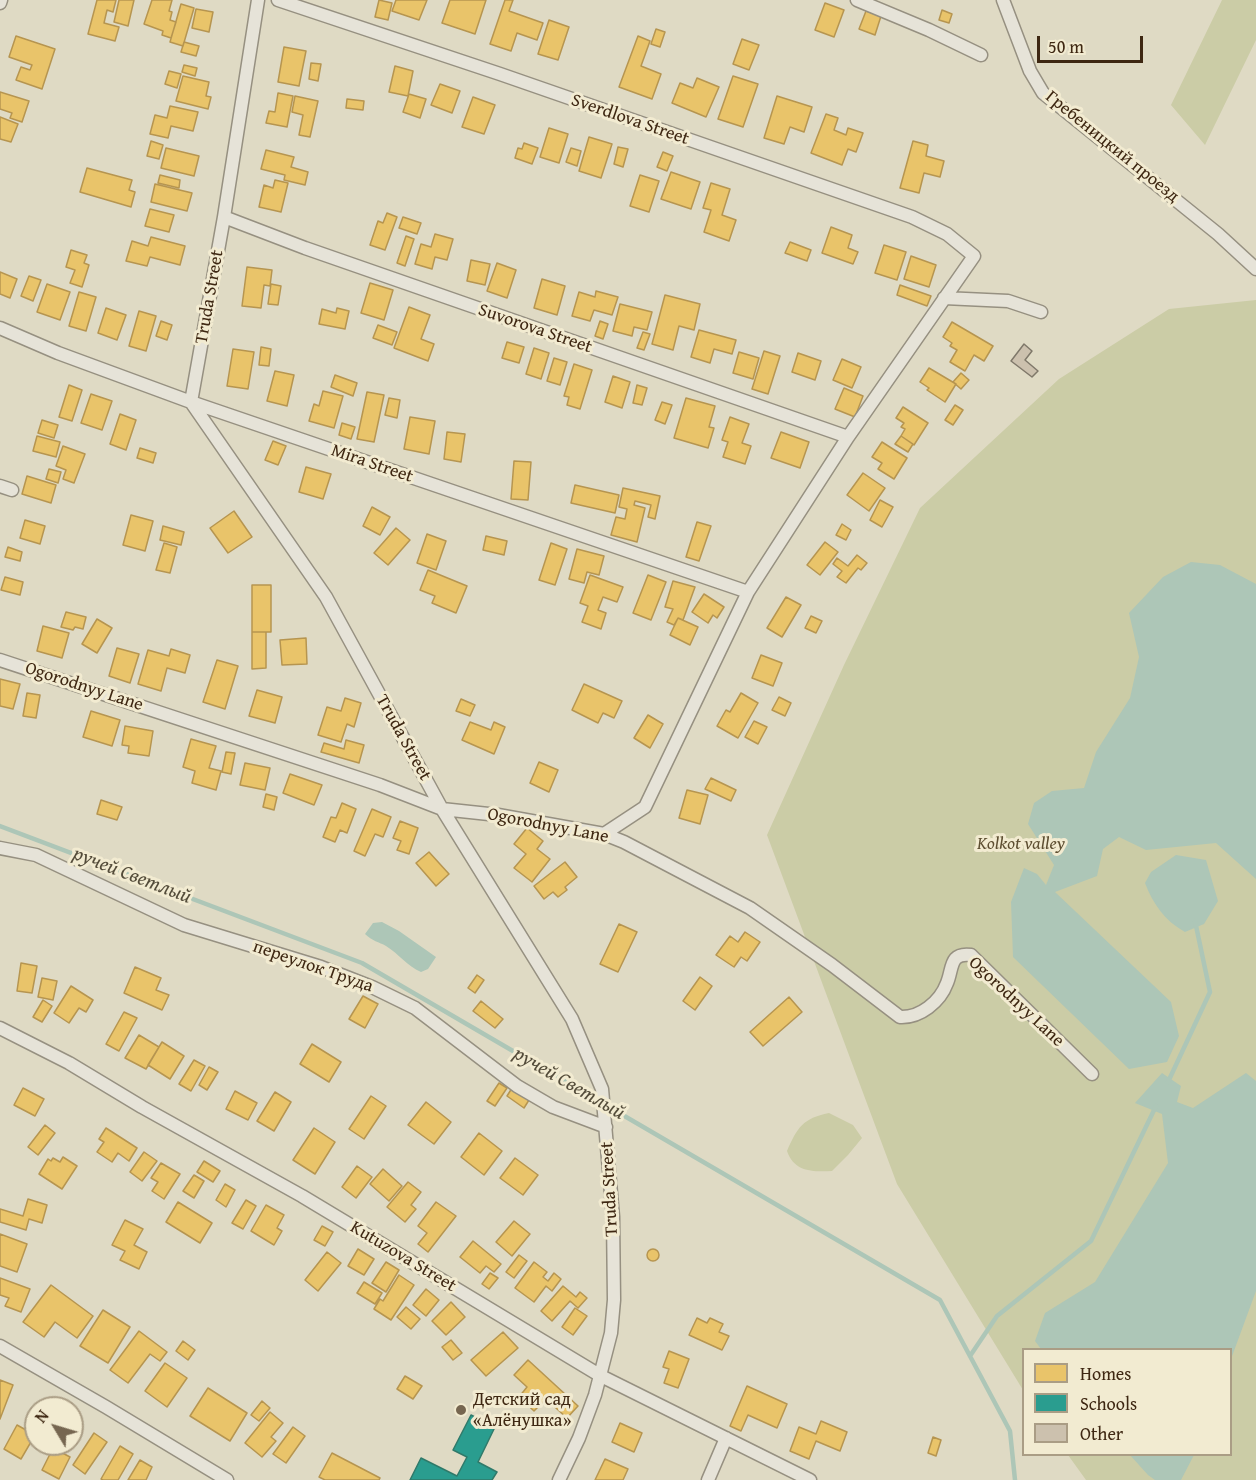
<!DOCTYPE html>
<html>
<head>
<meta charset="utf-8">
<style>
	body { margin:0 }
	#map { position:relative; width:1256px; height:1480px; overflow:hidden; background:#dfdac4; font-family:"Gentium Book Plus",serif }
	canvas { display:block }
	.legend { position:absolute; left:1022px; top:1348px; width:210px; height:108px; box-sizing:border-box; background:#f2ebd1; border:2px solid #aa9d85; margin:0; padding:8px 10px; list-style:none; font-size:18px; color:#3e2712 }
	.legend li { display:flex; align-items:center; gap:12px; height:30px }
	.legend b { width:30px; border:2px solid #aa9d85 }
	.north { position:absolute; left:24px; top:1396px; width:60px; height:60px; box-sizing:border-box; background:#f2ebd1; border:2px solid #aa9d85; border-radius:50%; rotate:308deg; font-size:16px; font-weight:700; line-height:24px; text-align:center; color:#3e2712 }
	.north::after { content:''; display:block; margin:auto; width:21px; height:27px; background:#766650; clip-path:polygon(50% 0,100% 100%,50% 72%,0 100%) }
	.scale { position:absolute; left:1037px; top:36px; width:106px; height:27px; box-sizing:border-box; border:3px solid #3e2712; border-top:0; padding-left:8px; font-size:18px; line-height:21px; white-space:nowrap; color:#3e2712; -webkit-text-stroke:4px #f2ebd1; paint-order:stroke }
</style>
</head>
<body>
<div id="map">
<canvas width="1256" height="1480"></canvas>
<ul class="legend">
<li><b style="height:16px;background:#e9c46a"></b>Homes</li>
<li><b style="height:16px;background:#2a9d8f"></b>Schools</li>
<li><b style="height:16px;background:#ccc1ae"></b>Other</li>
</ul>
<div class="north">N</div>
<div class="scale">50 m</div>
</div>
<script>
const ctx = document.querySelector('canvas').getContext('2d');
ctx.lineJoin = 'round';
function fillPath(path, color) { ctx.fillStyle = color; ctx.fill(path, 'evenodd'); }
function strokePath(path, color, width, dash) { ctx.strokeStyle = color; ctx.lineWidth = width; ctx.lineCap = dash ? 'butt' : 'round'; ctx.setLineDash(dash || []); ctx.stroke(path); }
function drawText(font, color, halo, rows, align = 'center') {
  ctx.font = font + ' "Gentium Book Plus",serif'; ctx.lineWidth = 6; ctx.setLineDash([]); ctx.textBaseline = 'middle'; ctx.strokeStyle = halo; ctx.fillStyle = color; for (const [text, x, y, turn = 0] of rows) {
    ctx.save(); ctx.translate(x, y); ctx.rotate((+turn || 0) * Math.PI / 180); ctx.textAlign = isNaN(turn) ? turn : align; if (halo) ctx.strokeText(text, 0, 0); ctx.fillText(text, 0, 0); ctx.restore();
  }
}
fillPath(new Path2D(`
	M1222,0H1256V40L1205,145L1171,105Z
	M1256,300V1480H1086L1068,1455L1230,1454V1350H1024L1023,1390L897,1184L767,835L844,665L920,508L1059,379L1169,309Z
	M829,1113L853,1125L862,1138L848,1155L832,1171C813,1172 794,1172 787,1151C797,1128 803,1118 829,1113Z`), '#cbcca6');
fillPath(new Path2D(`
	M1191,562L1220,565L1256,584V879L1216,843L1146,850L1119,837L1103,849L1097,876L1055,892L1171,1002L1179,1036L1167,1062L1129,1069L1013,957L1011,902L1024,868L1037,874L1046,885L1054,865L1028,824L1034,803L1052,791L1084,788L1096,752L1130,698L1139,657L1129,613L1163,577Z
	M1176,855L1206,860L1218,901L1204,924L1185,932C1165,921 1153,904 1145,883L1151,872Z
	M382,922L399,931L436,957L428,969L421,972C407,966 399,954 386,946C379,942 372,941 365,934L373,923Z
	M1162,1073L1181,1086L1177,1102L1193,1108L1246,1073L1256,1081V1291L1231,1359L1230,1350L1041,1349L1035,1341L1045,1313L1095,1282L1168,1163L1162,1114L1135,1103Z
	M1130,1455H1194L1181,1480H1155L1148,1475Z`), '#adc6b7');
const homes = new Path2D(`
	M97,0H116L113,12L107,10L104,23L119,27L115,41L88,34Z
	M119,0H134L128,26L114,22Z
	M152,0H172L169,11L172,12L170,20L176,22L171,38L162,35L163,31L144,24Z
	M379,0L392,3L388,20L375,17Z
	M396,0H427L419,20L392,11Z
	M450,0H486L475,34L442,23Z
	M505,0H513L509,11L543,23L537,40L517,33L511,51L490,44Z
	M825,3L844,10L834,37L815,30Z
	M181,4L194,8L183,46L170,42Z
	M196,9L213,12L209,32L192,28Z
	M942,10L952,14L949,23L939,20Z
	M866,11L881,16L875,35L859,29Z
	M549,20L569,27L558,60L538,54Z
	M656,29L665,32L660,47L651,44Z
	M16,36L55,49L42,89L16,80L21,67L30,70L32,65L9,57Z
	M638,36L650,41L641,66L661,74L652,99L619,87Z
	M742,39L759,45L749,70L733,64Z
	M184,42L199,46L196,56L181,52Z
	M284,47L306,51L299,86L278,82Z
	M311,63L321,64L318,81L309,79Z
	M184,65L197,68L195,76L182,72Z
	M395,66L413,71L408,96L389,92Z
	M169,71L181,74L177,88L165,84Z
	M183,76L209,82L206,96L211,97L208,109L176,101Z
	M733,76L758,84L743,127L718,119Z
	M697,78L719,87L706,117L672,103L680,83L693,88Z
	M440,84L460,91L452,113L431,105Z
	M0,92L29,101L22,122L10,118L12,113L0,109Z
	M278,93L293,96L287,127L266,123L269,111L275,112Z
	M409,94L426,99L420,118L403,112Z
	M295,96L318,101L310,137L299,135L303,115L292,112Z
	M777,96L812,107L804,132L790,127L784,144L764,138Z
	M473,97L495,105L484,134L462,127Z
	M347,99L364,101L363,110L346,108Z
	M170,106L198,112L193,131L171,126L168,138L150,134L155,115L167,118Z
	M826,114L838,118L834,130L846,135L848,128L863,133L856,152L848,149L842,165L811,153Z
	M0,117L18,124L11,142L0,139Z
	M549,128L568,134L559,163L540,157Z
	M589,137L612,144L601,178L579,171Z
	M151,141L163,145L159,159L147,156Z
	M913,141L928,145L926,156L944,161L940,177L924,173L919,193L900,188Z
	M524,143L538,148L532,164L515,158L518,148L522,149Z
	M618,147L628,149L623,167L614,164Z
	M166,148L199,156L194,176L161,168Z
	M571,148L581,151L577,166L566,162Z
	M266,150L294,157L291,167L308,172L305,185L284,180L285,175L261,169Z
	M663,152L673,156L667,171L657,167Z
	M87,168L132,180L129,190L135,192L131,207L80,192Z
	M671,172L700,182L691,209L661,199Z
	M160,175L180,180L179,188L158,183Z
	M640,175L659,181L649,212L630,206Z
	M275,180L288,183L281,212L259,207L264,185L273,188Z
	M711,183L730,189L722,215L736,220L729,241L704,232L711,210L703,208Z
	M155,184L192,193L187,211L151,202Z
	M150,209L174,215L169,232L145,226Z
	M387,213L397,217L385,250L370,245L378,221L383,223Z
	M403,217L421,223L417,234L399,228Z
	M831,227L852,235L848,248L858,252L853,264L822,253Z
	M435,234L453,239L447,260L435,257L432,269L415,264L421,244L431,247Z
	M406,236L414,239L405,266L397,263Z
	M151,237L185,246L180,265L150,257L147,266L126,261L132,241L148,246Z
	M790,242L811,250L807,261L785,253Z
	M884,245L906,252L897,280L875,273Z
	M71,250L87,255L84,263L89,265L82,287L70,283L75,270L66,267Z
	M911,256L936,265L929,287L904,279Z
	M471,260L490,264L485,285L467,281Z
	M497,263L516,270L507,298L487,291Z
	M247,267L272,270L270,286L264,285L261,308L242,306Z
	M0,272L17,279L10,298L0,294Z
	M29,276L41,280L33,301L21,296Z
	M542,279L565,286L557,315L534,308Z
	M370,283L393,290L384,320L361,313Z
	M47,284L70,292L60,320L37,312Z
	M271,284L281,286L278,305L268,304Z
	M900,285L931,296L927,306L897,295Z
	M596,291L618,297L612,315L594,310L590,321L572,316L579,292L595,297Z
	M79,292L96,297L86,331L69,326Z
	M665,295L700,304L694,330L679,326L673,350L652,344Z
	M620,304L652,312L647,330L634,327L632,336L613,331Z
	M409,307L430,315L421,339L434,344L428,361L394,348Z
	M106,308L126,315L117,340L98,333Z
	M337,308L349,311L345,329L319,324L322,309L336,313Z
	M139,311L156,316L146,351L129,346Z
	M161,321L172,325L167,340L156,336Z
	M600,321L608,324L603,339L595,336Z
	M952,322L993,346L984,361L974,355L965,371L950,362L957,350L950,346L952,343L943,337Z
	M378,325L397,332L392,345L373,338Z
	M699,330L736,340L732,354L714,349L710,363L691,357Z
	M643,332L650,334L644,350L637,348Z
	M507,342L524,347L519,363L502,358Z
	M261,347L271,349L269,366L259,365Z
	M534,348L549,353L541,379L526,374Z
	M233,349L254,352L248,389L227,386Z
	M764,351L780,356L768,394L752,389Z
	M739,352L759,358L753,379L733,373Z
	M798,353L821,361L815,380L792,372Z
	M554,358L567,362L560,385L547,381Z
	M842,359L861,367L852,388L833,380Z
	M574,364L592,370L580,409L567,405L569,397L564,396Z
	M929,368L956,384L945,402L927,390L929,388L920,382Z
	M275,371L294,375L287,406L267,401Z
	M961,373L969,380L961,389L953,382Z
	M335,375L357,383L353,396L331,387Z
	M613,376L630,382L622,408L605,402Z
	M69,385L82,390L72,421L59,417Z
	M637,385L647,388L642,405L633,403Z
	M844,388L863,396L855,417L835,409Z
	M323,391L343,396L334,428L309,421L314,404L319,406Z
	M367,392L384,395L374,442L357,439Z
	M91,394L112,401L102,430L81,423Z
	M389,398L400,400L397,418L385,415Z
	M686,398L715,406L709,427L714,428L708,448L674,438Z
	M662,402L672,405L665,424L655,420Z
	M955,405L963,410L953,425L945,420Z
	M903,407L928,423L914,445L901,436L905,429L901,427L904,423L896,418Z
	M120,414L136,420L126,450L110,444Z
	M410,417L435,421L429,454L404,449Z
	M730,417L749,424L742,443L751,446L745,464L723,457L728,442L722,440Z
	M42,420L58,425L54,438L38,433Z
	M342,423L355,427L351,439L339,435Z
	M447,432L465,434L461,462L444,459Z
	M781,432L809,442L800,468L771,458Z
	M37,436L60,442L56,457L33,451Z
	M901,436L913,444L908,452L895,444Z
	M273,441L286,446L278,465L265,460Z
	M882,442L907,458L894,479L878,469L882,463L872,457Z
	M63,446L85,454L74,483L63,479L66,470L56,466Z
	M140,448L156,453L153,463L137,458Z
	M514,461L531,462L528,500L511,499Z
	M306,467L331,474L323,499L299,492Z
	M49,469L61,472L58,483L46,479Z
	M863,473L885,488L869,511L847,495Z
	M27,476L56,485L51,503L22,494Z
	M575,485L619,495L615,513L571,503Z
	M623,488L660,496L655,519L648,517L651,505L635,501L634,505L645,508L637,542L611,535L616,517L625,519L627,509L619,507Z
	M880,500L893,507L882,527L870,520Z
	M372,507L390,517L380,535L363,526Z
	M234,511L252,537L228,553L210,528Z
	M131,515L153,521L145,551L123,545Z
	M25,520L45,526L40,544L20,538Z
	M697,522L711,526L699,561L686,557Z
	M842,524L851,530L846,540L836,535Z
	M163,526L184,532L181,545L160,540Z
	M396,528L410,540L388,565L374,553Z
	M427,534L446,541L436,570L417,563Z
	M486,536L507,541L504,555L483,550Z
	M825,542L838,552L820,575L807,565Z
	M164,543L177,547L170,573L156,570Z
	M551,543L567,549L555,585L539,580Z
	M8,547L22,552L20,561L5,557Z
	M577,549L604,556L599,575L587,572L584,583L569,579Z
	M857,555L867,563L861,570L858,568L846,583L837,577L842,571L833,564L837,558L848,566Z
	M428,570L467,586L456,613L432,603L435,596L420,590Z
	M590,575L623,587L617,602L603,597L598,610L606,613L601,629L582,622L588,606L580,603Z
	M648,575L666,582L651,620L633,613Z
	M5,577L23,582L20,595L1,590Z
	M673,581L695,587L683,620L678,618L674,625L667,622L673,609L665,607Z
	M252,585H271V632H252Z
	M704,594L724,607L717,618L713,615L708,623L692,612Z
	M786,597L801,605L782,637L767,628Z
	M66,612L86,617L83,629L75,627L73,630L61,627Z
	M811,616L822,621L816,633L805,628Z
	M678,618L698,627L690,645L670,635Z
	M97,619L112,628L97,653L82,644Z
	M43,626L69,633L62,658L37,651Z
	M252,632H266V668L252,669Z
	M306,638L307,664L282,665L280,640Z
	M117,648L139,654L130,683L109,676Z
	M171,649L190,655L185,673L167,668L161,691L138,684L148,650L169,656Z
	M761,655L782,663L773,686L752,678Z
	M217,660L238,666L225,709L203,702Z
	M0,679L20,684L13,709L0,706Z
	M584,684L622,701L614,718L603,713L598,723L572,710Z
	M257,690L282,697L275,723L249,716Z
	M27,693L40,695L36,718L23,716Z
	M741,693L758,703L738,738L717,726L726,710L730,712Z
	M779,697L791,703L785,716L772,710Z
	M345,698L361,703L354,727L347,724L341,742L318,735L327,707L341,711Z
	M461,699L475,705L470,716L456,711Z
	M91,711L120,720L112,746L83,737Z
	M648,715L663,724L650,748L634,738Z
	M754,721L767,727L758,744L745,737Z
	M470,722L491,730L494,722L505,727L494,754L462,740Z
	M125,726L153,731L149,756L128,753L129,746L122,745Z
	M191,739L216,746L209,768L221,771L216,790L192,783L195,771L183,767Z
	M346,740L364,745L359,763L321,752L324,743L344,749Z
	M226,752L235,753L231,774L222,772Z
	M539,762L558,770L549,792L530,783Z
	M245,763L270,768L265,790L240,785Z
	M290,774L322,785L314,805L283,793Z
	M711,778L736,790L731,801L705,789Z
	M687,790L708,795L700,824L679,818Z
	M266,794L277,797L274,810L263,807Z
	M101,800L122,807L117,820L97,814Z
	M342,803L356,809L347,833L340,830L335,842L323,837L331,817L336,818Z
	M372,809L391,817L383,837L375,834L365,856L354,851Z
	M400,821L418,828L409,854L397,850L401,841L393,838Z
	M527,828L543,841L537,849L550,859L532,882L514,868L526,854L514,844Z
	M429,852L449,874L436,886L416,863Z
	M565,862L577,877L565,887L567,890L558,897L553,892L544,899L534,886Z
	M619,924L637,932L618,972L600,964Z
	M745,932L760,942L747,961L741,957L734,967L716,955L730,936L738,942Z
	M21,963L37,966L32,993L17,991Z
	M135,967L161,978L156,990L169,995L162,1010L124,993Z
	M477,975L484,980L475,993L468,988Z
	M700,977L712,986L695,1010L683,1001Z
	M42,978L57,981L53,1000L38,997Z
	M71,986L93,1000L86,1012L79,1008L69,1023L54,1013Z
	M363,996L378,1004L365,1028L349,1019Z
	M789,997L802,1012L763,1046L750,1032Z
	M43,1000L52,1006L42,1022L33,1017Z
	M481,1001L503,1019L495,1028L473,1011Z
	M124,1012L137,1018L119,1051L106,1044Z
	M139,1035L159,1047L146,1069L125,1058Z
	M162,1042L184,1056L170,1079L148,1065Z
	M312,1044L341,1062L329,1082L300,1064Z
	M194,1060L205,1066L191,1091L179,1084Z
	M209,1067L218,1072L207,1090L199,1085Z
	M499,1083L507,1088L495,1106L487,1101Z
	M23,1088L44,1099L35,1116L14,1105Z
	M512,1088L529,1100L524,1108L507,1096Z
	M235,1091L257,1103L248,1120L226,1109Z
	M275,1092L291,1102L274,1131L257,1121Z
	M371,1096L386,1106L364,1139L349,1129Z
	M426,1102L451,1122L434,1144L408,1125Z
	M45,1125L55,1133L38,1155L28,1147Z
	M106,1128L137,1148L129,1161L118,1153L112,1162L97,1152L104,1142L99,1139Z
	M314,1128L335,1142L315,1174L293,1160Z
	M479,1133L502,1151L484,1175L461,1157Z
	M144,1152L157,1161L142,1181L130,1172Z
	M63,1157L77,1166L62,1189L39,1174L48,1159L51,1161L53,1158L60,1162Z
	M515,1158L538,1175L523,1195L500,1178Z
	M204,1161L220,1171L213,1182L197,1172Z
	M161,1163L180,1174L164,1199L152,1191L158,1182L151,1178Z
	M357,1166L372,1177L356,1198L342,1187Z
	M383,1169L402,1186L389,1201L370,1184Z
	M194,1175L204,1181L194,1198L183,1191Z
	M408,1182L421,1192L411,1205L416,1209L405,1222L387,1207Z
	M225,1184L235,1190L226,1207L216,1200Z
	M28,1199L47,1205L42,1223L29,1219L26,1230L0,1222V1209L23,1216Z
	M246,1200L256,1206L243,1229L232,1223Z
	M178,1202L212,1223L200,1243L166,1222Z
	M436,1202L456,1216L428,1252L418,1244L427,1233L418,1226Z
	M266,1205L284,1215L277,1228L282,1231L274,1245L251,1231Z
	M125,1220L143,1229L134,1245L147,1252L139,1269L120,1260L125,1251L112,1245Z
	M514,1221L530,1234L512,1256L496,1242Z
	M322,1226L333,1232L325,1246L314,1240Z
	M0,1234L27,1244L17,1272L0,1266Z
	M473,1241L501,1264L494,1272L486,1266L480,1273L460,1257Z
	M647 1255a6 6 0 1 1 12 0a6 6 0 1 1-12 0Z
	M358,1249L374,1259L364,1275L348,1266Z
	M327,1252L341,1263L318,1291L305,1280Z
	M519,1255L527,1261L514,1278L506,1272Z
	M386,1262L399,1270L386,1292L372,1283Z
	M534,1262L547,1272L543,1277L548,1281L554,1273L561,1279L552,1291L546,1286L534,1302L515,1288Z
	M490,1273L498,1278L489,1289L482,1284Z
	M399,1275L414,1285L391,1320L374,1309L380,1299L383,1301Z
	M0,1278L30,1289L21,1312L5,1306L9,1298L0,1295Z
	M364,1282L382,1293L375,1304L357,1293Z
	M51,1285L93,1316L77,1338L55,1322L44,1337L23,1322Z
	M563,1286L576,1297L580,1292L587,1298L578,1308L570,1301L552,1321L541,1311Z
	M426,1289L439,1300L426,1316L413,1305Z
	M451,1302L465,1317L446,1335L432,1321Z
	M406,1307L420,1319L411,1329L397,1317Z
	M575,1308L587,1316L573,1335L562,1327Z
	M103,1310L130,1327L108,1363L80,1346Z
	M697,1318L707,1323L710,1318L723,1324L719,1332L729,1336L722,1350L689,1335Z
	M139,1331L167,1352L160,1361L150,1354L128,1383L110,1370Z
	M503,1332L518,1348L486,1376L471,1360Z
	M451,1340L462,1353L453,1360L442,1347Z
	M183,1341L195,1350L188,1360L176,1351Z
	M669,1351L689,1359L678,1388L664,1383L669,1369L663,1367Z
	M528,1360L578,1406L567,1418L546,1399L534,1411L519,1397L527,1387L514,1375Z
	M165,1363L187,1378L167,1407L145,1391Z
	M405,1376L422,1386L413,1399L397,1389Z
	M0,1380L13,1385L0,1419Z
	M747,1386L787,1404L777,1428L748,1415L741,1431L730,1426Z
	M208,1388L247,1413L230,1441L190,1416Z
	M262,1401L270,1408L259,1421L251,1415Z
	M270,1412L283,1423L271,1437L276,1441L262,1457L245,1443Z
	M821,1421L847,1432L840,1451L816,1441L809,1459L790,1451L799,1427L816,1434Z
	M620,1423L642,1433L634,1452L612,1442Z
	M17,1425L35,1435L21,1459L4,1449Z
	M293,1427L305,1436L286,1463L273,1454Z
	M94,1433L107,1442L85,1474L73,1465Z
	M933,1437L941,1440L936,1456L928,1453Z
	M120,1446L133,1454L118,1480H103L101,1479Z
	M53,1448L70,1457L59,1479L42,1470Z
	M332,1453L380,1478L379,1480H325L319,1477Z
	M605,1459L628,1469L623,1480H595Z
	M140,1460L152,1467L146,1480H128Z`);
fillPath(homes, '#e9c46a');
strokePath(homes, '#b69550', 1.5);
const schools = new Path2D(`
	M471,1415L495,1427L478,1462L497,1472L492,1480H410L421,1458L457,1476L467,1457L453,1450Z`);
fillPath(schools, '#2a9d8f');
strokePath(schools, '#307a6a', 1.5);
strokePath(new Path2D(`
	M0,826L362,963L940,1300L1010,1431L1015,1480
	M1168,1082L1210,992L1195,921
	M970,1356L997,1316L1091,1241L1156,1106`), '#adc6b7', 4.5);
const building = new Path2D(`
	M1024,344L1032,351L1025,360L1038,371L1032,377L1011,361Z`);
fillPath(building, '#ccc1ae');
strokePath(building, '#7f786a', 1.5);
const street = new Path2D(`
	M258,0L224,217L191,402L326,597L442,809L572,1019L602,1089L613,1217L614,1300L611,1333L595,1395L579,1438L559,1480
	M278,0L500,74L912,217L947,234L974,256L848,437L748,592L645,807L604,834
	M857,0L929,30L981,55
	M1003,0L1030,71L1043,93L1218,234L1256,269
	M0,3L1,0
	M224,217L305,248L848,437
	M944,298L1008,301L1041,312
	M0,328L58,353L191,402L748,592
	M0,486L12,490
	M0,660L380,785L442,809L498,815L604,834L624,842L750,908L832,965L900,1017C920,1018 940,1002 947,983C953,969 949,952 971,955L1092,1074
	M0,848L36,855L184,925L321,967L372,987L415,1008L517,1086L553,1107L606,1127
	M0,1028L69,1063L142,1107L302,1196L601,1376L810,1480
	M0,1346L106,1407L227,1480
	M708,1480L726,1438`);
strokePath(street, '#969081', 15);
strokePath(street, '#e6e3d8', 12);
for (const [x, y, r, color] of [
	[461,1410,6,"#766650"]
]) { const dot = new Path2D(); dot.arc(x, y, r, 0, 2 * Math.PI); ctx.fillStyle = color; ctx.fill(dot); strokePath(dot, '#f2ebd1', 2); }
drawText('18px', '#3e2712', '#f2ebd1', [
	["Sverdlova Street",630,120,19],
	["Гребеницкий проезд",1112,147,39],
	["Truda Street",210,297,-80],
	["Suvorova Street",535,329,19],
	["Mira Street",372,464,19],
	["Ogorodnyy Lane",84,687,18],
	["Truda Street",403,738,61],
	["Ogorodnyy Lane",548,826,11],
	["переулок Труда",313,967,19],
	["Ogorodnyy Lane",1016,1002,43],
	["Truda Street",610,1189,-93],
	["Kutuzova Street",403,1257,31]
]);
drawText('italic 18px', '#5d4e31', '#f2ebd1', [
	["Kolkot valley",1021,844]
]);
drawText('18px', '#3e2712', '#f2ebd1', [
	["Детский сад",473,1400],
	["«Алёнушка»",473,1421]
], 'left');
drawText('italic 20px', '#544c3a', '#f2ebd1', [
	["ручей Светлый",132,876,21],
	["ручей Светлый",569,1084,30]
]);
</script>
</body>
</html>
